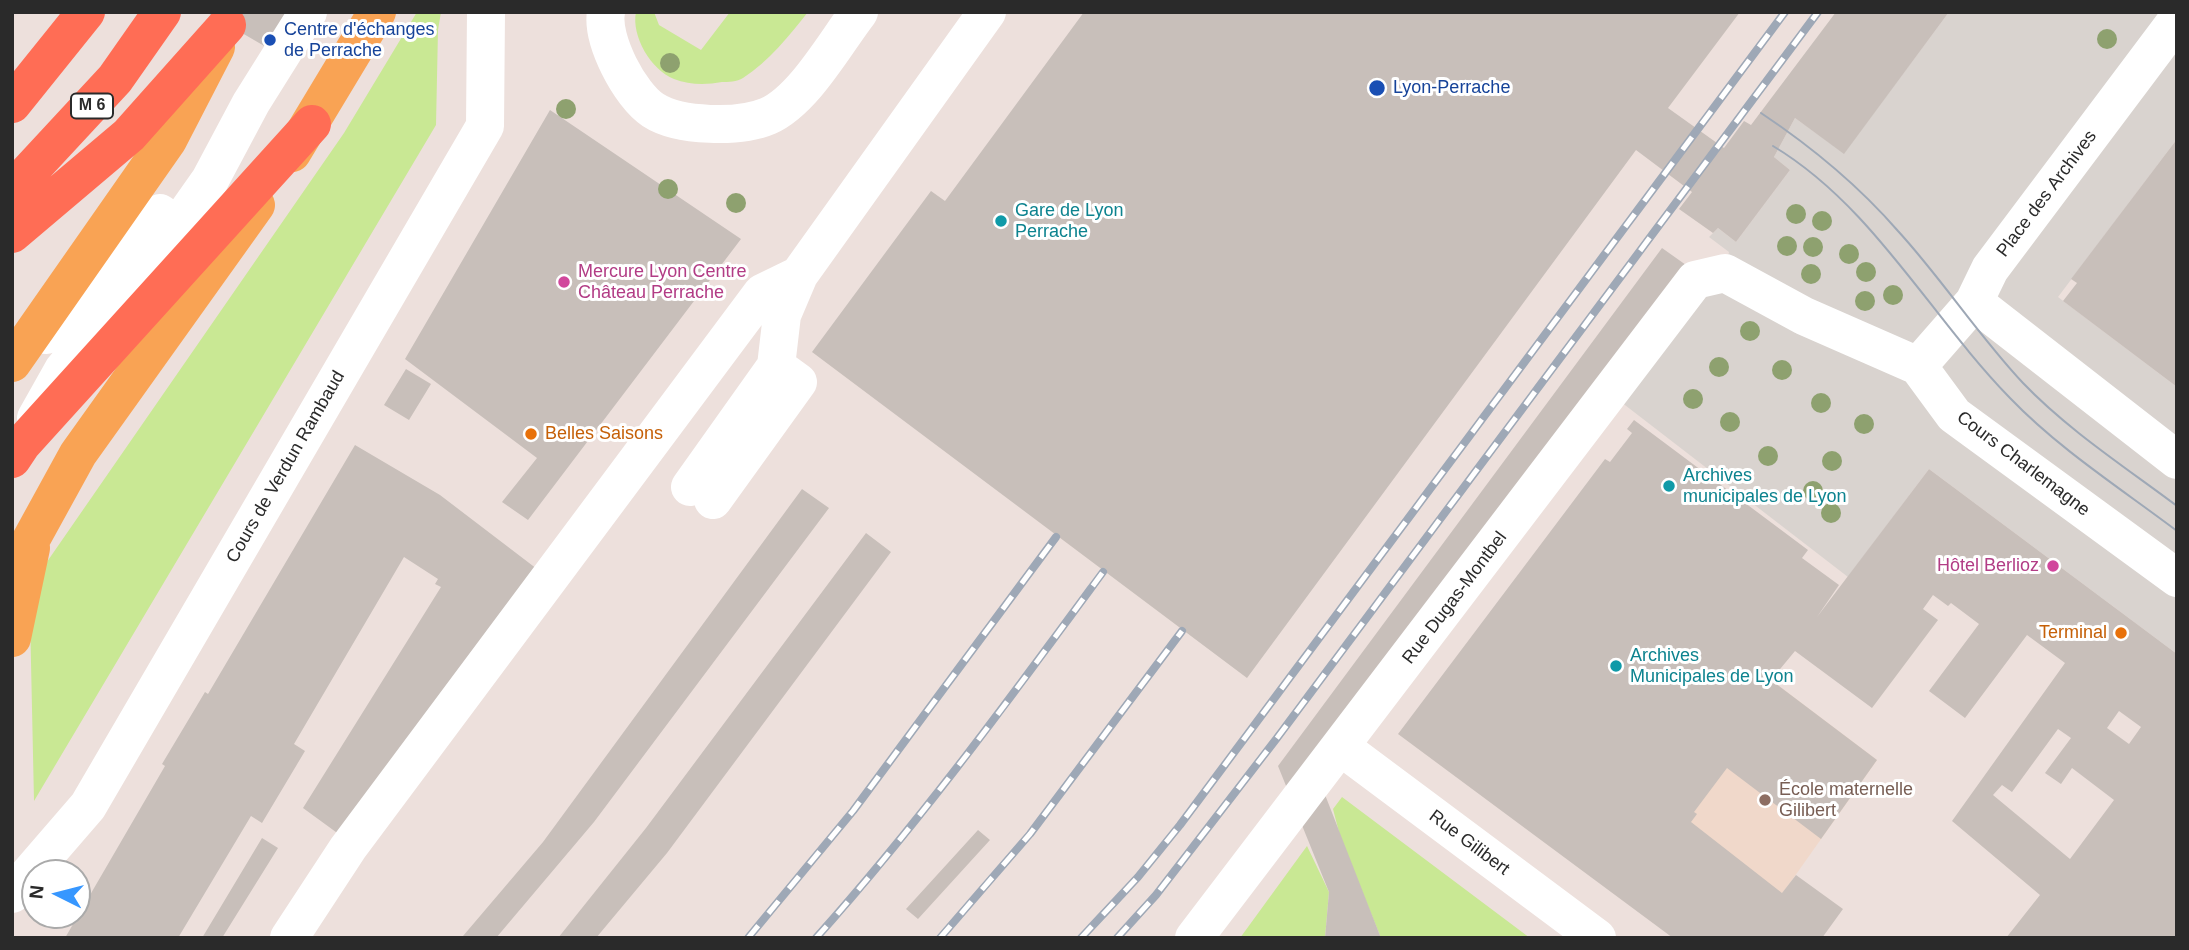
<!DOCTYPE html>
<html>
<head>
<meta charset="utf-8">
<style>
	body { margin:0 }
	#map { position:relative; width:2189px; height:950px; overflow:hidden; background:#ede0dc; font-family:Arial,sans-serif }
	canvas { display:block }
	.frame { position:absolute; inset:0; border:14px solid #2a2a2a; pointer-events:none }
	.north { position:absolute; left:21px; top:859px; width:70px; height:70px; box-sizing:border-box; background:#fff; border:2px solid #aaa; border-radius:50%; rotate:276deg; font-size:19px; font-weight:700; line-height:28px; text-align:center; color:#2a2a2a }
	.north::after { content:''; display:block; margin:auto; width:24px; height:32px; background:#3797ff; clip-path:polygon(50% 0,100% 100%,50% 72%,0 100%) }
</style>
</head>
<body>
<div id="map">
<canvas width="2189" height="950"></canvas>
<div class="frame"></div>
<div class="north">N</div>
</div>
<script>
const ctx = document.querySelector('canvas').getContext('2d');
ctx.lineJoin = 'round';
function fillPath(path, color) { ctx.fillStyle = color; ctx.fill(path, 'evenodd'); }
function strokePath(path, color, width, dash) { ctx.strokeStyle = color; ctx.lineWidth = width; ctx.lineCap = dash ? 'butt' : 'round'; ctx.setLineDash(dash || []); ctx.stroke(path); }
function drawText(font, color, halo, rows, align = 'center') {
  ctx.font = font + ' Arial,sans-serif'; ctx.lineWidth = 6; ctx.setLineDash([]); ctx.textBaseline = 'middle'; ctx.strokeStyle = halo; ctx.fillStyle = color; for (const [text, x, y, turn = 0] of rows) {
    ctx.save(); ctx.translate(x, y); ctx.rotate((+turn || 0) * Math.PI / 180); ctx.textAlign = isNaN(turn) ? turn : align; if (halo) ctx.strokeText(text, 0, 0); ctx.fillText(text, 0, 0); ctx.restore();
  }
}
fillPath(new Path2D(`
	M1771,680L1877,760L1751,938L1611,892Z`), '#f0d8ca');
fillPath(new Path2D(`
	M417,12H441L438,30L436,125L34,801L30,616L42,569L344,133Z
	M636,12H654L659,25L701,50L730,12H808C790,35 768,62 743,78C737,82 728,82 722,82C706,85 689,85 674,79C651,70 631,36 636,12Z
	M1342,797L1530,938H1381L1341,840L1333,809Z
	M1307,846L1329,892L1325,938H1240Z`), '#c9e894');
fillPath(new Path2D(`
	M1949,12H2177V139L2058,297L2177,387V654L1929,469L1848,577L1621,402L1725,273L1729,252L1709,237L1718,228L1736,242L1790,170L1774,157L1795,118L1844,153Z`), '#d9d3cf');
fillPath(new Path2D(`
	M206,12H304L278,54Z
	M1084,12H1740L1668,108L1724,148L1744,121L1751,125L1836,12H1949L1844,154L1795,118L1774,157L1790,170L1736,242L1718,228L1713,233L1679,209L1692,192L1636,150L1247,678L812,352L931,191L945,201Z
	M550,110L741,239L528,520L502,502L537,458L405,359Z
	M2177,139V387L2063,301L2077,283L2071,279Z
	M1662,248L1686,265L1313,764L1381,938H1325L1329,892L1278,766Z
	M406,369L431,384L409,420L384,405Z
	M1634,420L1808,550L1802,558L1839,585L1817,617L1929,469L2177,654V938H2006L2040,895L1952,821L2065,663L2027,635L1965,718L1929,691L1979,624L1951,603L1948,606L1933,595L1923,609L1938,620L1872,708L1795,651L1771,680L1877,760L1821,839L1727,768L1694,812L1697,814L1691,822L1782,893L1796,875L1843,909L1822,938H1673L1398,734L1605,459L1610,462L1632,433L1627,429ZM2119,711L2141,727L2129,744L2107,728ZM2058,729L2071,738L2045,773L2061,784L2072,768L2114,800L2070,859L1993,795L2002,785L2012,792Z
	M355,445L440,495L537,569L340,835L303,808L441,587L435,584L438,579L404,557L294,744L305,751L262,823L251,816L178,938H65L165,766L162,764L205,692L208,694Z
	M802,489L829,508L594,822L496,938H465L463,936L543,842Z
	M866,533L891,552L667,853L596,938H558L646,828Z
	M978,830L990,840L918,919L906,909Z
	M262,838L278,848L222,938H202Z`), '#c8bfba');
strokePath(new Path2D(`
	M606,12C601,40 630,95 653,110C679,127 740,128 768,116C804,100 835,43 859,12
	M1974,302L2177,460
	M46,335L160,213
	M1918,366L1974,302L1990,269L2177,20
	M36,418L63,370L160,251L210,180L251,103L308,12
	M690,487L776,366L782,315L799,275
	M713,500L798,382L776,366
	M1341,747L1597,938
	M12,894L88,806L485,126L486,12
	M289,938L348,848L762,293L799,275L987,12
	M1194,938L1695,280L1725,273L1804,316L1918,366L1954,415L2177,578`), '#fff', 38);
strokePath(new Path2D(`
	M292,153L377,12
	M12,363L168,140L216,47
	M12,574L78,454L256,205
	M12,638L31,548`), '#f9a354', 38);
strokePath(new Path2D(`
	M12,104L86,12
	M12,190L115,79L162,12
	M12,234L129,135L227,25
	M12,459L22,444L312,124`), '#ff6d55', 38);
strokePath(new Path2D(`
	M1761,113C1812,147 1858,185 1898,231C1942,279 1978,335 2023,383C2068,430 2125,467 2177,506
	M1773,146C1873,206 1930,316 2010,398C2059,449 2120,488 2177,531`), '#9ea8b6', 2);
const rail = new Path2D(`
	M748,938L853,811L1056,537
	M816,938C920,822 1011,697 1103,572
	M940,938L1030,834L1182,631
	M1081,938L1138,877L1180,825L1785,12
	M1117,938L1156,895L1277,738L1818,12`);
strokePath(rail, '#9ea8b6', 8);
strokePath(rail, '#fff', 5, [16]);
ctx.fillStyle = '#8ea16f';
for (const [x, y] of [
	[2107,39],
	[670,63],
	[566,109],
	[668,189],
	[736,203],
	[1796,214],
	[1822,221],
	[1787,246],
	[1813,247],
	[1849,254],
	[1866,272],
	[1811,274],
	[1893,295],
	[1865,301],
	[1750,331],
	[1719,367],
	[1782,370],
	[1693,399],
	[1821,403],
	[1730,422],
	[1864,424],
	[1768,456],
	[1832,461],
	[1813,491],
	[1831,513]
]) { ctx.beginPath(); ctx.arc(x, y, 10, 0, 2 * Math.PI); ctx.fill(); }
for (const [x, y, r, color] of [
	[270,40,7,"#1a4fb4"],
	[1377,88,9,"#1a4fb4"],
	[1001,221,7,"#0f9aa8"],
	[564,282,7,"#d1479c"],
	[531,434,7,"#e8710a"],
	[1669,486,7,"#0f9aa8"],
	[2053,566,7,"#d1479c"],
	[2121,633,7,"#e8710a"],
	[1616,666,7,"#0f9aa8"],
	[1765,800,7,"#8d6e63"]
]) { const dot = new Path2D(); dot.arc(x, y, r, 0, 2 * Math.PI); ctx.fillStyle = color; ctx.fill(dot); strokePath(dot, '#fff', 2.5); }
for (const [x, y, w] of [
	[92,106,42]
]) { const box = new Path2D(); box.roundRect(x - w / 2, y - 12.5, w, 25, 5); ctx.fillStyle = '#fff'; ctx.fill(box); strokePath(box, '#2a2a2a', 2); }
drawText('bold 16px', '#2a2a2a', null, [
	["M 6",92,106]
]);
drawText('18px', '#164399', '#fff', [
	["Centre d'échanges",284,30],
	["de Perrache",284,51],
	["Lyon-Perrache",1393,88]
], 'left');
drawText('18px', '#2a2a2a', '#fff', [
	["Place des Archives",2047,194,-53],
	["Cours Charlemagne",2023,464,37],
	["Cours de Verdun Rambaud",286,467,-60],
	["Rue Dugas-Montbel",1455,598,-53],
	["Rue Gilibert",1469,843,37]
]);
drawText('18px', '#0d838f', '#fff', [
	["Gare de Lyon",1015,211],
	["Perrache",1015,232],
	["Archives",1683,476],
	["municipales de Lyon",1683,497],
	["Archives",1630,656],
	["Municipales de Lyon",1630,677]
], 'left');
drawText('18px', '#b23c85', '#fff', [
	["Mercure Lyon Centre",578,272],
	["Château Perrache",578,293],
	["Hôtel Berlioz",2039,566,"right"]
], 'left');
drawText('18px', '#c56008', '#fff', [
	["Belles Saisons",545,434],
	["Terminal",2107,633,"right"]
], 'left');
drawText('18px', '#785e54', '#fff', [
	["École maternelle",1779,790],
	["Gilibert",1779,811]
], 'left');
</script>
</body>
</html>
